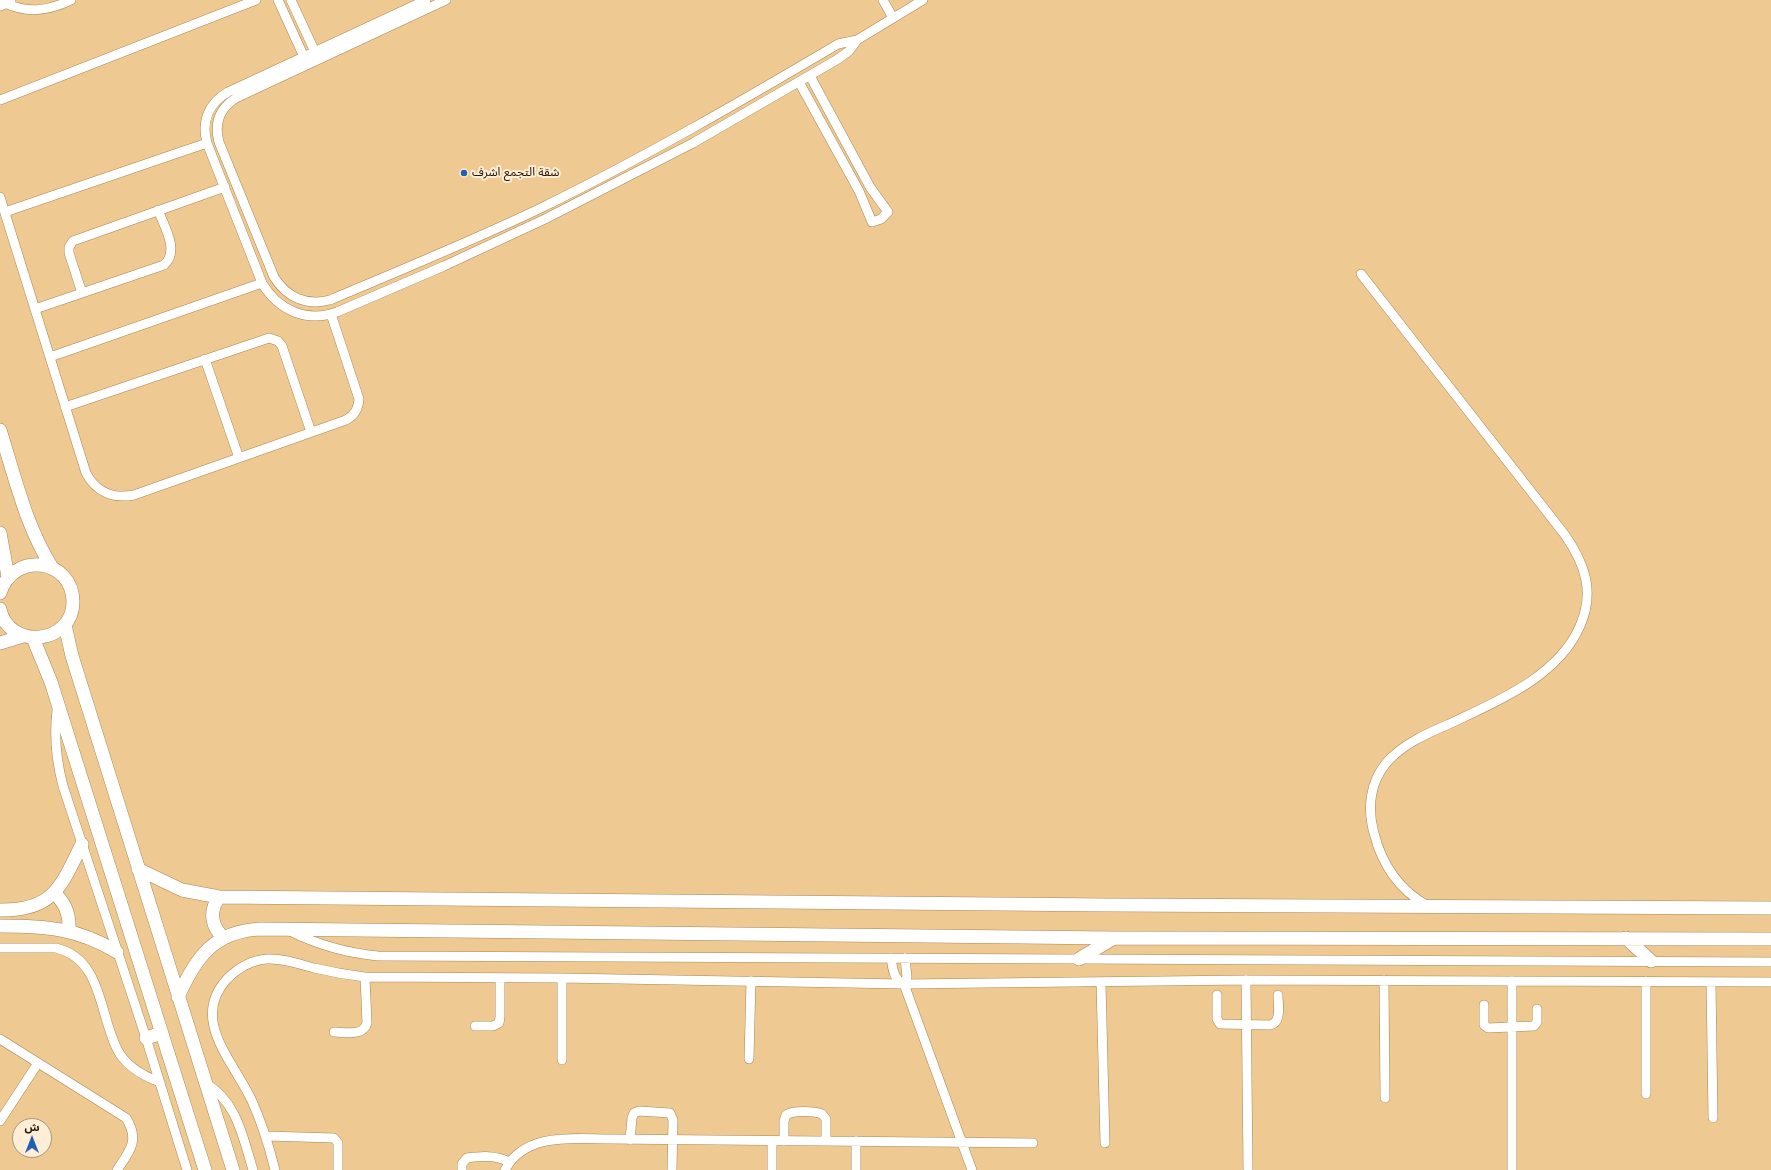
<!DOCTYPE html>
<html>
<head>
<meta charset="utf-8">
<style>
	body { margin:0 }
	#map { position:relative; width:1771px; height:1170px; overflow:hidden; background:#efc992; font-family:"PT Sans","Noto Sans Arabic",sans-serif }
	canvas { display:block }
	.north { position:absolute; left:12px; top:1118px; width:40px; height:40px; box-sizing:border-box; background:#feeed8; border:1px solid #a69782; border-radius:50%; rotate:0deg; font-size:11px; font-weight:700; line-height:16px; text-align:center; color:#211401 }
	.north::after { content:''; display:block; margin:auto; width:14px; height:18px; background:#1f60b0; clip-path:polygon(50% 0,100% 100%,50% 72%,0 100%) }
</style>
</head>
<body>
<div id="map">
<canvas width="1771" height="1170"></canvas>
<div class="north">ش</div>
</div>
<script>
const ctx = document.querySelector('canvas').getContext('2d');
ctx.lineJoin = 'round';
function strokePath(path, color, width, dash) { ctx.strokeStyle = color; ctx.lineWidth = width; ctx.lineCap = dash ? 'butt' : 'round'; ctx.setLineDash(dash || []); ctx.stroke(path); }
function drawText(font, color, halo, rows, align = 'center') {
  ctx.font = font + ' "PT Sans","Noto Sans Arabic",sans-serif'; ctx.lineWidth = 4; ctx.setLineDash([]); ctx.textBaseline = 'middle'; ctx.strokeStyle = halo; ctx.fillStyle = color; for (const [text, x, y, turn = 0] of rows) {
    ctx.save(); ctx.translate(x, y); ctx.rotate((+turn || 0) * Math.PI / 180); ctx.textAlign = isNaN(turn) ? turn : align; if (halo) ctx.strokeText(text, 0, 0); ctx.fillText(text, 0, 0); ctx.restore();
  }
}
const street = new Path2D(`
	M278,0L304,57
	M291,0L315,52
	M426,0L228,92C209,103 201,121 207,143L262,283C278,310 306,323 337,312L444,266L545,219L693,143L838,59L849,51L857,40L923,0
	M446,0L236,98C220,108 214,123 219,142L274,277C287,298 307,306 330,300C401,270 472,241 541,208C643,158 740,102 838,44L857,40
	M883,0L893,18
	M3,2C27,14 48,11 71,0
	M799,82L859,191L872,222L881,219L888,212L870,187L810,76
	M0,100L256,0
	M0,197L86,473C96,492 113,499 134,495L346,420C355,415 358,409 359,399L331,314
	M5,212L207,143
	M1361,274L1565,535C1585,564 1595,592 1580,626C1558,677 1496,702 1449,724C1428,733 1403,744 1387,762C1370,782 1367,808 1374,833C1382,865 1399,890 1428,906
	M82,293L69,253V247L73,241L225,187
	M35,309L164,265C180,251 164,226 158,210
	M50,357L262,283
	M205,359L239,458
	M65,407L269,338L278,341L282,346L311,432
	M57,710C54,735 56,760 63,786L146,1038L187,1170
	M290,931C318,945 347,953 378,956L1771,962
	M0,948H56C102,959 99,1013 117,1049C125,1065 143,1076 160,1082
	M891,958C893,969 893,979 904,984L972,1170
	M1246,980L1248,1170
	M1384,980L1385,1098
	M1512,981V1170
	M1646,981V1094
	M1101,982L1105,1143
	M1711,982L1713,1118
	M904,984L907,977L905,958
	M1217,995V1019L1220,1024L1270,1025C1282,1023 1278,1004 1278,995
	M1484,1005V1025L1488,1028L1534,1026L1537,1022V1009
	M475,1026H493L499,1023L500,1017V978
	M334,1032C345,1032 363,1037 367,1023L365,977
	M0,1039L126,1118C140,1140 130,1151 117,1170
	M749,1059L751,981
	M562,1060V978
	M205,1083C237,1101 243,1138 253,1170
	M0,1121L38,1063
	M266,1136L334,1138L338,1143V1170
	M630,1140L632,1118L634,1113L639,1111L670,1113L673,1120L672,1170
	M772,1141V1170
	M784,1141V1121L786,1115C793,1110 814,1111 822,1114L826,1119V1141
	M856,1141V1170
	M275,1170C269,1146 262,1123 252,1101C235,1063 189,1020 227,979C238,968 252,960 267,959C283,958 299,964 314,968C331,972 348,975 365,977L562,978L904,984L1246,980L1771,982
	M462,1170V1164L467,1158C482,1156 496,1155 509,1162
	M505,1170C525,1132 573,1139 610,1139L1033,1143`);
const secondary = new Path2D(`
	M0,4L9,0
	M0,430C15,477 26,527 53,569
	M0,533L8,577
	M0,593C14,550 73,559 73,602C73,644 9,651 0,609
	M65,625L72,656L233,1170
	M33,638L51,682L205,1170
	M0,643L23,636
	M138,869L182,890L219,897L1109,905L1771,908
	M54,893C66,903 70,916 69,931
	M219,897C209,911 211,927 224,938
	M0,910C54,911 61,886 82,844
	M0,926C45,926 78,928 117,952
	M1626,938L1651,961
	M1079,959L1114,938
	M178,997C196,957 214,931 261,929L1115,938L1771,939
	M146,1038L162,1033`);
strokePath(street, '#a98651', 10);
strokePath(secondary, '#a98651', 14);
strokePath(street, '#fff', 9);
strokePath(secondary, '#fff', 13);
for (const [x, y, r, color] of [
	[464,173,4,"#1f60b0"]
]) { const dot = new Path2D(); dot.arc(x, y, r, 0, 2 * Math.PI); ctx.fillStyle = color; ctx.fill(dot); strokePath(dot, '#feeed8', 1.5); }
drawText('12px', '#211401', '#feeed8', [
	["شقة التجمع اشرف",472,173]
], 'left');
</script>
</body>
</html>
